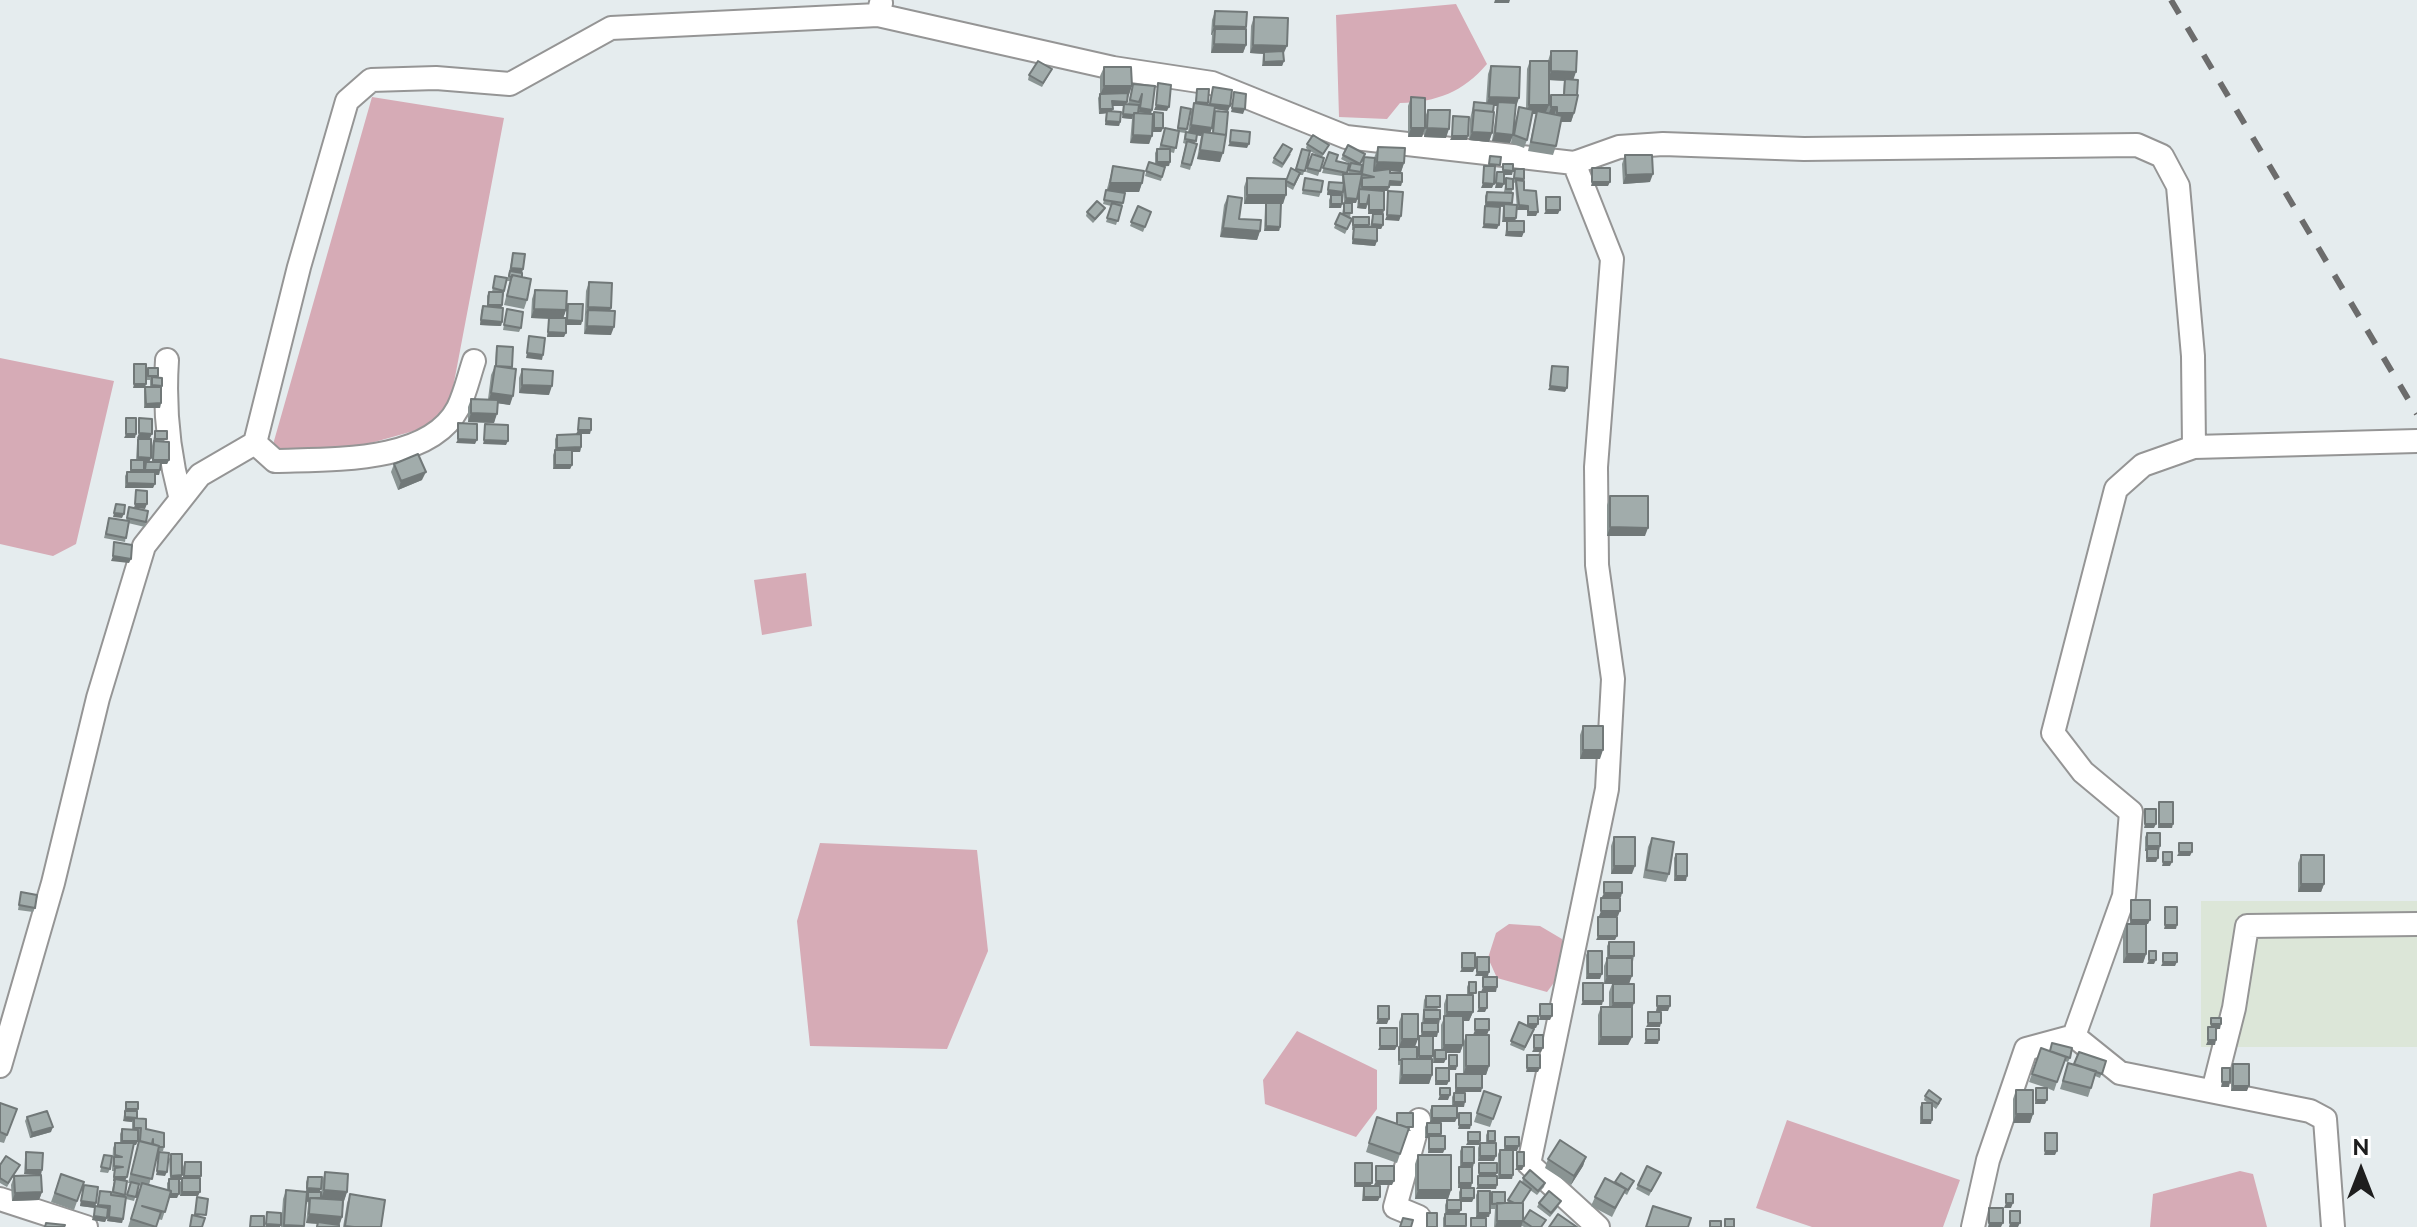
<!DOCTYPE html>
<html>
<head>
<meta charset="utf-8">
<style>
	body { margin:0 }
	#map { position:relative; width:2417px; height:1227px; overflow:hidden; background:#e5ecee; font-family:Raleway,sans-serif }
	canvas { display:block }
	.north { position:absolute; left:2321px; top:1131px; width:80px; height:80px; -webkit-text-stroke:6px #fff; paint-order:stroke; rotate:0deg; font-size:22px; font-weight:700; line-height:32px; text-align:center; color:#1e1e1e }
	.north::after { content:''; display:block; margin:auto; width:28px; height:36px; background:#1e1e1e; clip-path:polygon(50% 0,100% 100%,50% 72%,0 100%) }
</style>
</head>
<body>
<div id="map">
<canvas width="2417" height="1227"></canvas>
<div class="north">N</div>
</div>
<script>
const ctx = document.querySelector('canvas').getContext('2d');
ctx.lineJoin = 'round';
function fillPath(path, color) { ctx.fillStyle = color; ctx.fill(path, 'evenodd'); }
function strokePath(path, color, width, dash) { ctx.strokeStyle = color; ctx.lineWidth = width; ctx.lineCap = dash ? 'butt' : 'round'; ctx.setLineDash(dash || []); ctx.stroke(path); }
fillPath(new Path2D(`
	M2201,901H2417V1047H2201Z`), '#dce6d8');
fillPath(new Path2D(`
	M1456,4L1487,64C1463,92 1437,102 1400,103L1387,119L1339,117L1336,15Z
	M372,97L504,118L452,393L435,425L346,450L272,448Z
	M0,358L114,381L76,544L53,556L0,544Z
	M806,573L812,626L762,635L754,580Z
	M820,843L977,850L988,951L947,1049L810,1046L797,921Z
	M1509,924L1540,926L1562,939L1565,968L1547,992L1497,978L1488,958L1496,933Z
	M1297,1031L1377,1070V1109L1356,1137L1265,1104L1263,1080Z
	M1787,1120L1960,1180L1943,1227H1812L1756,1208Z
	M2240,1171L2253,1174L2267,1227H2150L2153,1194Z`), '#d6abb6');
const minor = new Path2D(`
	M878,15L1113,68L1212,83L1346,137L1574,163L1612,259L1596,467L1597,565L1613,679L1607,789L1529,1164L1598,1227
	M1574,163L1619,147L1663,144L1804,149L2137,145L2162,156L2178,186L2193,356L2194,447L2417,441
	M167,360C164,406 168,451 180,496
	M255,443L275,461C329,459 429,464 458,408C465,394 469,376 474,361
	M2074,1036L2120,1073L2310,1111L2325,1119L2333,1227
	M0,1066L53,883L98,698L144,546L200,475L255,443L299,267L347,101L371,80L436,78L510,84L611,28L878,15L881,3
	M2213,1091L2234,1008L2247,926L2417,924
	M0,1199L86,1227
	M1417,1227L1419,1217L1395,1207L1419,1120
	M1973,1227L1988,1160L2026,1049L2074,1036L2124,896L2131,812L2083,772L2053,733L2116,489L2143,465L2194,447`);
strokePath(minor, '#959595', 26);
strokePath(minor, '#fff', 22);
strokePath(new Path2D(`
	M2171,0L2417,414`), '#6c6c6c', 6, [16, 16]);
fillPath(new Path2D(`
	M1215,11L1246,27V45L1243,53H1211L1212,35H1211L1212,20Z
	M1254,17L1284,61L1282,66H1262L1263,54L1250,53L1251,26Z
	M1551,51L1573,80L1574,113L1571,122H1561L1556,146L1553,155L1528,151L1536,114H1532L1527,140L1524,148L1511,143L1512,136L1510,143L1492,141L1497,106H1494L1492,133L1489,142L1469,140L1470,119L1474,102L1486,103L1488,74L1491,66L1516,107L1513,131L1519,107L1526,109L1527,69L1530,61H1548ZM1549,80L1564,81L1563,95H1551L1549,102Z
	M1104,67L1129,95L1126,104H1128L1133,84L1151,114L1163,128L1161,132H1152L1149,144L1130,143L1132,119L1122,118L1123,106H1113L1112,112L1120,122L1119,126L1105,125L1106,113L1099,114L1098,98L1100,94V76Z
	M1050,73L1042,87L1028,80L1029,75Z
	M1213,87L1230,106L1228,111L1214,109L1210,133H1212L1215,111L1220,162L1197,159L1201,136L1197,135L1195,143L1197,144L1190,170L1180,167L1186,144L1183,143L1185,133L1179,132L1174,153L1170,152L1169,166H1162L1165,167L1161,181L1145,176L1149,162L1155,164V153L1157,149H1159L1165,128L1177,130L1181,107L1187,129L1186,132H1188L1191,112L1195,103L1197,89L1207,105H1209Z
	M1411,97L1425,117L1428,110L1446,138L1424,137V132L1422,137H1408V106Z
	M1307,144L1329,145L1322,157L1324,158L1318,176L1306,172L1312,154L1317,155L1310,151L1303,175H1300L1293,190L1286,186L1283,204H1281L1280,227L1279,231H1264L1265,207L1266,204H1244V187L1247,178L1286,179L1295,170L1302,149L1309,151L1306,148Z
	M1378,147L1404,163L1401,172L1390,171V173L1402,182L1401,186H1389L1388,191H1384L1383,225L1381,229H1377V241L1375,246L1352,244L1353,230H1352V221L1353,217L1370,227L1373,214H1368V204L1366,209L1357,208L1358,197L1356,203H1352L1350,218L1352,219L1345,234L1334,228L1340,213L1342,214L1344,203L1343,193L1341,208H1329V200L1331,195H1332H1327L1328,186L1329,182L1342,183V176L1322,173L1329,152L1347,174H1348L1350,164L1341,159L1343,155L1365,154L1360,164V174H1361L1364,157L1374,158Z
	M1291,154L1282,168L1272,163L1274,158Z
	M1625,155L1650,182L1623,184L1622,164Z
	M1113,166L1142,183L1139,192H1118L1123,203L1116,225L1106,222L1111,206L1103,204Z
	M1515,169L1524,179V190L1536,216H1527V210H1517L1515,183L1513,182L1511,205L1515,221L1522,237L1505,236L1507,222H1502L1503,207L1485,206V196L1487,192H1504L1506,178L1513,179Z
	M1305,178L1321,192L1319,197L1302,194Z
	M1228,196L1239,219L1260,231L1257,240L1220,237L1224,205Z
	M1138,206L1151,212L1143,232L1130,226Z
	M1105,208L1103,212L1093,223L1086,216L1087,212Z
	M513,253L522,273L527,300L524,309L504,305L510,281H507Z
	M495,276L507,278L501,308L502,322L501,326L480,325L481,311L483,306L487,307V296L489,292H492Z
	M589,282L611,308L610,311L611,335L584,334L586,291Z
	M535,290L566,310L563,318L566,321V308L568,304L582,321L581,325H566L564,337H547L549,319L531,318L532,299Z
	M507,309L521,328L519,332L503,330Z
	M497,346L512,367L510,405L498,403L494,423L468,422V407L471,399H488L491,375L495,366L496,350Z
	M148,368L157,377L162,386L160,408H144V391L145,387H150V380H147V372Z
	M522,369L549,395L519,393V378Z
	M155,431L166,442L169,460L167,464H161L159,475H155L153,488H125V476L127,472H130L131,460H136L137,443L138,439L151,458L149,462H144V468L146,462H152V446Z
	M557,435L581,447L580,452H572V465L570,469H553V455L555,450V439Z
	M394,464L422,480L398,490L391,472Z
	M1610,496L1645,536H1607V505Z
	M129,507L146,522L145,527L128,523L125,542L104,538L109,518L126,521Z
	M1583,726L1600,759H1580V735Z
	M2159,802L2172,828H2158V807Z
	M2147,833L2159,851H2158L2156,862H2146L2147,851H2145V837Z
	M1614,837L1632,874H1611V846Z
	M1652,838L1669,874L1666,882L1643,878L1648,847Z
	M1676,854L1686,881H1674V858Z
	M2301,855L2324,884L2321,892H2298V863Z
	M21,892L35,908L33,912L18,910Z
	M2131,900L2148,924H2146V954L2143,963H2123V932L2127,924H2130V904Z
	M1609,942L1634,956L1629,984L1632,1011V1037L1628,1045H1598V1015L1601,1007H1609V992L1612,984H1604V966L1607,958V946Z
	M1588,951L1600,979H1586V955Z
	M1469,982L1474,997H1473V1012L1469,1021H1463V1045L1460,1053H1446L1444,1063H1433V1054L1435,1050H1441V1025L1444,1018V1004L1447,995H1467V987Z
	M1426,996L1439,1010L1437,1037H1433L1431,1059L1432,1075L1429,1084H1399L1400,1065H1398V1052L1399,1047V1022L1402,1014L1415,1047L1417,1059H1418V1040L1419,1036H1421L1424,1000Z
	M1528,1016L1536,1028H1532L1534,1029L1524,1051L1510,1045L1519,1022L1527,1026Z
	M1466,1035L1489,1066L1486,1075H1482L1481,1092H1455V1078L1456,1074H1463V1044Z
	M2041,1048L2070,1058L2068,1062L2064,1061L2054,1091L2047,1088L2045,1104H2035V1093L2036,1088H2047L2029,1082Z
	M1449,1055L1456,1070H1449L1447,1085H1435V1072L1436,1068H1448V1059Z
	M2106,1061L2100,1078L2095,1076L2088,1097L2060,1089L2068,1063L2074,1065Z
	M2233,1064L2247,1091H2231V1068Z
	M2016,1090L2033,1114L2030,1123H2013V1099Z
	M1484,1091L1501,1097L1490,1127L1474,1122Z
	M1454,1093L1464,1107H1457L1455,1122H1430V1110L1432,1106H1452V1097Z
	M1925,1096L1940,1103L1936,1109L1932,1106L1931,1124H1920V1107L1922,1103H1928L1924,1100Z
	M126,1102L138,1109L136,1118L164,1147L163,1151H158L149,1185L167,1190V1183L170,1179L169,1159L171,1154L182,1175L181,1180H179L177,1198H169L162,1220L158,1219L156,1227H128L141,1186L139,1185L134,1201L126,1199L122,1223L107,1221L108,1210L105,1222L92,1220L95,1208L80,1206L84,1185L96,1203L95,1206H97L100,1191L111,1195L114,1181H113L114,1171H112L113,1148L115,1143H120V1134L122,1129L132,1130V1122L123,1121ZM138,1132H139V1141L128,1183H130L126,1198L124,1197L127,1181L125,1180L133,1145H136Z
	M0,1103L17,1109L4,1143L0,1142Z
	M1397,1113L1411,1131H1408L1397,1163L1366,1152L1377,1117L1396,1123Z
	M27,1117L51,1132L30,1138L25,1121Z
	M1427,1123L1441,1134L1440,1136L1443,1153H1428L1429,1138H1425V1127Z
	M1488,1131L1494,1143V1161H1478V1148L1480,1143H1486V1135Z
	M1505,1137L1517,1151H1513L1512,1179H1498V1154L1500,1150H1504V1142Z
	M1462,1147L1472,1167L1471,1188L1472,1202H1461L1459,1214L1466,1227H1443V1218L1445,1214V1205L1447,1200H1459V1192L1461,1188H1458V1171L1460,1167V1151Z
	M26,1152L41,1175L42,1192L39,1200L12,1201L11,1185L14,1176L40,1175L24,1174L25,1157Z
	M104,1155L110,1169L108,1173L100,1172Z
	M1418,1155L1451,1190L1448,1199H1415V1164Z
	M1586,1157L1583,1166L1571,1185L1545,1168L1548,1159Z
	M185,1162L200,1178L198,1196H180V1182L183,1178V1167Z
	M1355,1163L1370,1186L1378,1201H1362L1363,1187H1354V1168Z
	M0,1165H20L7,1187L0,1183Z
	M325,1172L347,1192L344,1201L342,1217L339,1227H316L317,1224L306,1223L308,1205L307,1196L308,1193H306L304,1227H281L283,1199L286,1190L306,1192V1182L308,1177L320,1192L321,1198L322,1181Z
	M1621,1173L1634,1181L1627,1195L1624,1193L1612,1217L1591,1206L1595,1197L1614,1183Z
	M1661,1173L1649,1196L1636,1189L1638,1185Z
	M61,1174L84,1182L74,1210L51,1202Z
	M1523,1178L1545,1183L1544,1187L1537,1195L1530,1190L1523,1203V1220H1546L1544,1224L1542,1227H1524L1522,1226L1521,1227H1494L1495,1209H1491V1197L1492,1192L1505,1203H1507L1508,1200L1522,1183Z
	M1478,1191L1489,1217H1476V1195Z
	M350,1194L381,1227H343L347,1203Z
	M1539,1203L1559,1206L1550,1217L1537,1207Z`), '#8a9493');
fillPath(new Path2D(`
	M1495,0H1510L1509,3H1494Z
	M1214,26L1246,27L1243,36L1215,29L1211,35Z
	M1214,44L1246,45L1243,53H1211Z
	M1253,45L1287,46L1283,55L1250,53Z
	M1284,61L1282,66H1262L1264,62Z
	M1551,71L1576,72L1573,81L1548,80Z
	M1104,86H1132L1129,95H1100Z
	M1489,97L1519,98L1516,107L1498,102L1497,106H1486Z
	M1112,101L1127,102L1125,106H1111Z
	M1210,104L1230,106L1228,111L1209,108Z
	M1156,105L1169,107L1167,111L1154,110Z
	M1529,105H1549L1545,114H1526Z
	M1551,107H1557L1554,116H1548Z
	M1140,108L1152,110L1151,114L1139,112Z
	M1232,108L1245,109L1243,114L1231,112Z
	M1100,109H1113L1111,113L1099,114Z
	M1557,113H1574L1571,122H1554Z
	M1123,114L1133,115L1132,119L1122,118Z
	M1106,121L1120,122L1119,126L1105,125Z
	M1191,125L1212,128L1209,137L1203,132L1201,136L1188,134Z
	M1154,128H1163L1161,132H1152Z
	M1411,128H1425L1422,137H1408Z
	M1427,128L1449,129L1446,138L1424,137Z
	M1472,132L1492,133L1489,142L1469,140Z
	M1495,133L1513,135L1510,143L1492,141Z
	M1133,135L1152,136L1149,144L1130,143Z
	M1452,136H1468L1467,140H1450Z
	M1230,142L1249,144L1247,148L1228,146Z
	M1200,150L1223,153L1220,162L1197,159Z
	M1157,162H1170L1169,166L1155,167Z
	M1377,162L1404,163L1401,172L1374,170Z
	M1503,170L1513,171L1512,175H1501Z
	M1653,174L1650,182L1623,184L1626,175Z
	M1390,181L1402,182L1401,186L1388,185Z
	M1592,182H1610L1608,186H1591Z
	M1110,183H1142L1139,192H1107Z
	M1483,183L1494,184L1492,188H1481Z
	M1496,183L1504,184L1502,188H1495Z
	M1362,187H1389L1388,191H1361Z
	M1328,190L1343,192L1342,196L1327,195Z
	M1247,195H1286L1283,204H1244Z
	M1346,198L1357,199L1356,203H1344Z
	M1486,202L1512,203L1511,207L1485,206Z
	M1331,204H1342L1341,208H1329Z
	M1359,204H1367L1366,209L1357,208Z
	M1519,205L1528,206L1527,210H1517Z
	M1369,210H1384L1383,214H1368Z
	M1546,210H1560L1558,214H1544Z
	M1528,212H1538L1536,216H1527Z
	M1387,215L1401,216L1399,221L1385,220Z
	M1504,218H1516L1515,222H1502Z
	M1372,224L1383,225L1381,229L1370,228Z
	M1484,224L1499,225L1497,229L1482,228Z
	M1266,226L1280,227L1279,231H1264Z
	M1223,228L1260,231L1257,240L1220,237Z
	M1507,232H1524L1522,237L1505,236Z
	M1353,239L1377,241L1375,246L1352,244Z
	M511,268L523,269L522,274L509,272Z
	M488,305H502L501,310L487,309Z
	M588,307L611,308L608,317L588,310L585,316Z
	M534,309L566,310L563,319L531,318Z
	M481,320L502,322L501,326L480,325Z
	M567,320L582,321L581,325H566Z
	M587,326L614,327L611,335L584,334Z
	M548,332L566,333L564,337H547Z
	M527,353L543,355L542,360L526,358Z
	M134,384H146L145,388H133Z
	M522,385L552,386L549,395L519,393Z
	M1550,386L1567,388L1565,392L1548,390Z
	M491,393L513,396L510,405L488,402Z
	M161,403L160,408H144L146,404Z
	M471,413L497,414L494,423L468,422Z
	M578,430H591L590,434H576Z
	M139,433L152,434L150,438H137Z
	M126,434H136L135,438H124Z
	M458,439L477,440L475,444L456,443Z
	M484,440L508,441L506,445L483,444Z
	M581,447L580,452H555L557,448Z
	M138,457L151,458L149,462H136Z
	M153,460H169L167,464H152Z
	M555,465H572L570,469H553Z
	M145,470H160L159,475L144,474Z
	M426,472L422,480L398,490L401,481Z
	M127,483L155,484L153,488H125Z
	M135,504H147L145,509L134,508Z
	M114,513L124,514L122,518L113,517Z
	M1610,527L1648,528L1645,536H1607Z
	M113,556L131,559L129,563L111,561Z
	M1583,750H1603L1600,759H1580Z
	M2145,824H2156L2154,828H2144Z
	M2159,824H2173L2172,828H2158Z
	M2147,846H2160L2159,851H2145Z
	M2179,852H2192L2190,856H2177Z
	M2147,858H2158L2156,862H2146Z
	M2163,862H2172L2170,866H2162Z
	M1614,866H1635L1632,874H1611Z
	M1676,876H1687L1686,881H1674Z
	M2301,884H2324L2321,892H2298Z
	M1604,893H1622L1621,897H1602Z
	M1601,911H1620L1618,916H1599Z
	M2131,920H2150L2148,924H2130Z
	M2165,925H2177L2176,929H2164Z
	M1598,936H1617L1615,940H1596Z
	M2127,954H2146L2143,963H2123Z
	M2149,960H2156L2154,964H2147Z
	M2163,962H2177L2175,966H2161Z
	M1462,968H1475L1473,972H1460Z
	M1477,972H1489L1488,976H1475Z
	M1588,974H1602L1600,979H1586Z
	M1607,976H1632L1629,984H1604Z
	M1483,987H1497L1496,992H1481Z
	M1583,1001H1603L1602,1005H1581Z
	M1613,1003H1634L1631,1012H1609Z
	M1657,1006H1670L1668,1011H1656Z
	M1479,1008H1487L1485,1012H1477Z
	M1447,1012H1473L1469,1021H1444Z
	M1540,1016H1552L1550,1020H1539Z
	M1378,1019H1389L1387,1024H1376Z
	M1424,1019H1440L1439,1024H1423Z
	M1648,1023H1661L1660,1027H1646Z
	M1528,1024H1538L1536,1028H1527Z
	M2211,1024H2221L2220,1029H2210Z
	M1475,1030H1489L1487,1035H1473Z
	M1422,1032H1438L1437,1037H1421Z
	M1601,1037H1632L1628,1045H1598Z
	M1402,1039H1418L1415,1047H1399Z
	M1646,1040H1659L1658,1044H1644Z
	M2208,1040H2216L2215,1045H2206Z
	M1444,1045H1463L1460,1053H1441Z
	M1380,1046H1397L1395,1050H1378Z
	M1534,1048H1543L1541,1052H1532Z
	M1419,1056H1433L1431,1060H1418Z
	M1435,1059H1446L1444,1063H1433Z
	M1449,1066H1457L1456,1070H1448Z
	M1466,1066H1489L1486,1075H1463Z
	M1527,1068H1540L1538,1072H1526Z
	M1402,1075H1432L1429,1084H1399Z
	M1436,1081H1449L1447,1085H1435Z
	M2222,1082H2230L2229,1087H2221Z
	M2233,1086H2249L2247,1091H2231Z
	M1456,1088H1482L1481,1092H1455Z
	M1440,1095H1450L1448,1100H1438Z
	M2036,1100H2047L2045,1104H2035Z
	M1454,1102H1465L1464,1107H1452Z
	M2016,1114H2033L2030,1123H2013Z
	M125,1117L137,1118H134L132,1122L123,1121Z
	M1432,1118H1457L1455,1122H1430Z
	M1922,1120H1932L1931,1124H1920Z
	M1459,1125H1471L1470,1129H1458Z
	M53,1127L51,1132L30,1138L32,1133Z
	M1427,1134H1441L1439,1138H1425Z
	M122,1141H138L136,1145H120Z
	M1468,1141H1480L1479,1145H1466Z
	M1505,1146H1519L1517,1151H1504Z
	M1429,1149H1445L1443,1153H1428Z
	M2045,1151H2057L2055,1155H2044Z
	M1480,1156H1496L1494,1161H1478Z
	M1586,1157L1583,1166L1571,1185L1574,1176Z
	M1462,1163H1474L1473,1167H1460Z
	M1517,1166H1524L1522,1170H1515Z
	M26,1170H42L41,1175L24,1174Z
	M157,1171L167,1172L165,1176L156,1175Z
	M1479,1173H1497L1495,1177H1478Z
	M182,1175L181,1180H170L171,1176Z
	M1500,1175H1513L1512,1179H1498Z
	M114,1177H127L125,1181H113Z
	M1376,1181H1394L1392,1185H1374Z
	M1355,1183H1372L1370,1187H1354Z
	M1459,1183H1472L1471,1188H1458Z
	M1478,1185H1497L1496,1189H1476Z
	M307,1188L321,1189L319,1193H306Z
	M324,1190L347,1192L344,1201L321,1199Z
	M1418,1190H1451L1448,1199H1415Z
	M42,1192L39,1200L12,1201L15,1193Z
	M182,1192H200L198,1196H180Z
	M169,1194H179L177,1198H167Z
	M1364,1197H1380L1378,1201H1362Z
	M1461,1198H1474L1472,1202H1459Z
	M81,1201L96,1203L95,1208L80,1206Z
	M2006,1203H2013L2011,1208H2004Z
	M1447,1210H1461L1459,1214H1445Z
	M1478,1213H1490L1489,1217H1476Z
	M309,1214L342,1217L339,1225L306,1223Z
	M94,1216L107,1218L105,1222L92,1220Z
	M109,1217L123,1219L122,1223L107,1221Z
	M1497,1221H1523L1521,1227H1495Z
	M1989,1223H2003L2001,1227H1988Z
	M2010,1223H2020L2018,1227H2009Z
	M266,1224L281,1225L280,1227H265Z
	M284,1225L304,1226V1227H283Z`), '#717878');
const building = new Path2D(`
	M1215,11L1247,12L1246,27L1214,26Z
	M1254,17L1288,18L1287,46L1253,45Z
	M1215,29H1246V45L1214,44Z
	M1283,51L1284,61L1264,62V52Z
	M1551,51H1577L1576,72L1551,71Z
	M1038,61L1052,69L1043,83L1029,75Z
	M1530,61H1549V105H1529Z
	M1491,66L1520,67L1519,98L1489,97Z
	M1104,67H1131L1132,86H1104Z
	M1565,79L1578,80L1577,95H1564Z
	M1158,83L1171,85L1169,107L1156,105Z
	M1133,84L1155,86L1152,110L1140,108L1142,94L1139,102L1130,100Z
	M1213,87L1232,90L1230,106L1210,104Z
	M1197,89H1209L1208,103L1196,102Z
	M1234,92L1246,94L1245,109L1232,108Z
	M1128,93L1127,102L1112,101L1113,109H1100V94Z
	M1551,95H1578L1574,113H1557V107H1551Z
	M1411,97L1425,98V128H1411Z
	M1474,102L1494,104L1493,112L1474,110L1473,113Z
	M1498,102L1516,103L1513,135L1495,133Z
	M1194,103L1215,106L1212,128L1191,125Z
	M1124,104L1139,105L1138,113H1134V115L1123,114Z
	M1181,107L1191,109L1187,129L1178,128Z
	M1519,107L1533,110L1527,140L1514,135Z
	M1428,110H1450L1449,129L1427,128Z
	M1474,110L1494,112L1492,133L1472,132Z
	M1107,111L1121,112L1120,122L1106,121Z
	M1215,111L1228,112L1226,135L1213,133Z
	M1537,111L1562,116L1556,146L1531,142Z
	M1154,112L1163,113V128H1154Z
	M1134,113L1153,114L1152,136L1133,135Z
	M1453,116L1469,117L1468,136H1452Z
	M1165,128L1179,131L1176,148L1161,145Z
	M1231,130L1250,132L1249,144L1230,142Z
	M1186,132L1197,134L1196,141L1185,139Z
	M1203,132L1226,135L1223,153L1200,150Z
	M1313,135L1329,145L1323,154L1307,144Z
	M1187,141L1197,144L1191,165L1182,163Z
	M1283,144L1292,149L1283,164L1274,158Z
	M1348,145L1365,154L1360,164L1343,155Z
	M1378,147L1405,148L1404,163L1377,162Z
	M1157,149H1170V162H1157Z
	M1302,149L1310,151L1305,171L1296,169Z
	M1329,152L1338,155L1336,161L1349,164L1347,173L1323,168Z
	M1312,154L1324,158L1320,171L1307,168Z
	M1625,155H1652L1653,174L1626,175Z
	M1490,156L1501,157L1500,165L1489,164Z
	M1364,157L1375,158L1374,171L1390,169V173H1402V182L1390,181L1389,187H1362V178L1374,177L1362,174L1357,199L1346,198L1343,174H1362Z
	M1149,162L1165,167L1162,177L1146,171Z
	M1351,163L1362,165L1361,172L1349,170Z
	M1503,164H1513V171L1503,170Z
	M1113,166L1144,171L1142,183H1110Z
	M1484,166H1495L1494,184L1483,183Z
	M1291,168L1300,173L1294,185L1286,181Z
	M1592,168H1610V182H1592Z
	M1515,169H1524V179L1514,178Z
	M1497,172H1504V184L1496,183Z
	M1247,178L1286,179V195H1247Z
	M1305,178L1323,181L1321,192L1303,190Z
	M1506,178L1513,179V189H1506Z
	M1516,180L1524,181V190L1536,191L1538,212H1528V206L1519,205Z
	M1329,182L1344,183L1343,192L1328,190Z
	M1359,189L1384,191V210H1369V195L1367,204H1359Z
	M1106,190L1125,193L1123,203L1104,200Z
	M1388,191L1403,192L1401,216L1387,215Z
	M1487,192L1513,193L1512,203L1486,202Z
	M1331,195H1342V204H1331Z
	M1228,196L1242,198L1239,219L1261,220L1260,231L1223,228Z
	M1546,197H1560V210H1546Z
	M1097,201L1105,208L1095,219L1087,212Z
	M1112,203L1122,206L1118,221L1107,218Z
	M1266,203H1281L1280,227L1266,226Z
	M1344,203H1352V213H1344Z
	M1504,204L1517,205L1516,218H1504Z
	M1138,206L1151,212L1145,227L1131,222Z
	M1485,206L1500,207L1499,225L1484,224Z
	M1340,213L1352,219L1347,229L1335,224Z
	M1373,214H1383V225L1372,224Z
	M1353,217H1369V225H1353Z
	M1507,221H1524V232H1507Z
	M1354,227H1377V241L1353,239Z
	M513,253L525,254L523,269L511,268Z
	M510,271L522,273V277L512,275V277L509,276Z
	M512,275L531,279L527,300L507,296Z
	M495,276L507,278L504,291L493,288Z
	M589,282L612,283L611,308L588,307Z
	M535,290L567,291L566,310L534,309Z
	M489,292H503L502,305H488Z
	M568,304H583L582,321L567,320Z
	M483,306L503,308L502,322L481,320Z
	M507,309L523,312L521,328L504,325Z
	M588,310L615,311L614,327L587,326Z
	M549,318H566V333L548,332Z
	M529,336L545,338L543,355L527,353Z
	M497,346L513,347L512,367L496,366Z
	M134,364H146V384H134Z
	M495,366L516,369L513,396L491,393Z
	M1552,366L1568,367L1567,388L1550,386Z
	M148,368H158V376H148Z
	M522,369L553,371L552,386L522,385Z
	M152,377L162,378V386L152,385Z
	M145,387H161V403L146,404Z
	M471,399L498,400L497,414L471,413Z
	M126,418H136V434H126Z
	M139,418L152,419V434L139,433Z
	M579,418L591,419V430H578Z
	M458,423L477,424V440L458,439Z
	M485,424L508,425V441L484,440Z
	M155,431H167V439H155Z
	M581,434V447L557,448V435Z
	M138,439H151V458L138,457Z
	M154,441L169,442V460H153Z
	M555,450H572V465H555Z
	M418,454L426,472L401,481L394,464Z
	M131,460H144V470H131Z
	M146,462H161L160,470H145Z
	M127,472H155V484L127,483Z
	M136,490L147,491V504H135Z
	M1610,496H1648V528L1610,527Z
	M116,504L125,505L124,514L114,513Z
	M129,507L148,511L146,522L127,518Z
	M109,518L129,521L126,538L106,534Z
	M114,542L132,545L131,559L113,556Z
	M1583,726H1603V750H1583Z
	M2159,802H2173V824H2159Z
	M2145,809H2156V824H2145Z
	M2147,833H2160V846H2147Z
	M1614,837H1635V866H1614Z
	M1652,838L1674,842L1669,874L1646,870Z
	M2179,843H2192V852H2179Z
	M2147,849H2158V858H2147Z
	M2163,852H2172V862H2163Z
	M1676,854H1687V876H1676Z
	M2301,855H2324V884H2301Z
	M1604,882H1622V893H1604Z
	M21,892L37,895L35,908L19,905Z
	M1601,898H1620V911H1601Z
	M2131,900H2150V920H2131Z
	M2165,907H2177V925H2165Z
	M1598,917H1617V936H1598Z
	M2127,924H2146V954H2127Z
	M1609,942H1634V956H1609Z
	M1588,951H1602V974H1588Z
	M2149,951H2156V960H2149Z
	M1462,953H1475V968H1462Z
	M2163,953H2177V962H2163Z
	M1477,957H1489V972H1477Z
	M1607,958H1632V976H1607Z
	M1483,977H1497V987H1483Z
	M1469,982H1476V993H1469Z
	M1583,983H1603V1001H1583Z
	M1613,984H1634V1003H1613Z
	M1479,992H1487V1008H1479Z
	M1447,995H1473V1012H1447Z
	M1426,996H1440V1007H1426Z
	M1657,996H1670V1006H1657Z
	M1540,1004H1552V1016H1540Z
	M1378,1006H1389V1019H1378Z
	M1601,1007H1632V1037H1601Z
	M1424,1010H1440V1019H1424Z
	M1648,1012H1661V1023H1648Z
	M1402,1014H1418V1039H1402Z
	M1444,1016H1463V1045H1444Z
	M1528,1016H1538V1024H1528Z
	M2211,1018H2221V1024H2211Z
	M1475,1019H1489V1030H1475Z
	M1519,1022L1534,1029L1525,1047L1511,1041Z
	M1422,1023H1438V1032H1422Z
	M2208,1027H2216V1040H2208Z
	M1380,1028H1397V1046H1380Z
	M1646,1029H1659V1040H1646Z
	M1466,1035H1489V1066H1466Z
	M1534,1035H1543V1048H1534Z
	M1419,1036H1433V1056H1419Z
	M2052,1043L2072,1048L2070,1058L2050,1051Z
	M1399,1047H1417V1059H1402V1060H1399Z
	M2041,1048L2066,1057L2057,1082L2032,1074Z
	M1435,1050H1446V1059H1435Z
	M2079,1052L2106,1061L2102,1074L2074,1064Z
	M1449,1055H1457V1066H1449Z
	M1527,1055H1540V1068H1527Z
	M1402,1059H1432V1075H1402Z
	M2068,1063L2096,1071L2091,1088L2063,1081Z
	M2233,1064H2249V1086H2233Z
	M1436,1068H1449V1081H1436Z
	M2222,1068H2230V1082H2222Z
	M1456,1074H1482V1088H1456Z
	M1440,1088H1450V1095H1440Z
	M2036,1088H2047V1100H2036Z
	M1929,1090L1941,1099L1938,1104L1925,1096Z
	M2016,1090H2033V1114H2016Z
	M1484,1091L1501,1097L1493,1119L1477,1113Z
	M1454,1093H1465V1102H1454Z
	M126,1102H138V1109H126Z
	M0,1103L17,1109L7,1135L0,1132Z
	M1922,1103H1932V1120H1922Z
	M1432,1106H1457V1118H1432Z
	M47,1111L53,1127L32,1133L27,1117Z
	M125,1111H137V1118L125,1117Z
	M1397,1113H1413V1127H1406L1397,1124Z
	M1459,1113H1471V1125H1459Z
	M1377,1117L1409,1128L1400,1154L1369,1143Z
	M134,1118L146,1119V1129L164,1133V1147H159V1146L153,1144V1139L152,1144L140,1141L141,1128H134Z
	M1427,1123H1441V1134H1427Z
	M122,1129L138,1130V1141H122Z
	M1488,1131H1495V1141H1488Z
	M1468,1132H1480V1141H1468Z
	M2045,1133H2057V1151H2045Z
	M1429,1136H1445V1149H1429Z
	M1505,1137H1519V1146H1505Z
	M1560,1140L1586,1157L1574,1176L1548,1159Z
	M139,1141L159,1146L152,1179L131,1174Z
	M115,1143H134L127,1177H114L115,1168L123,1167L114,1166V1157H122L115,1155Z
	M1480,1143H1496V1156H1480Z
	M1462,1147H1474V1163H1462Z
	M1500,1150H1513V1175H1500Z
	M26,1152L43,1153L42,1170H26Z
	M159,1152L169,1153L167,1172L157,1171Z
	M1517,1152H1524V1166H1517Z
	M171,1154H182V1175L171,1176Z
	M104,1155L112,1156L110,1169L101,1167Z
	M1418,1155H1451V1190H1418Z
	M6,1156L20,1165L8,1183L0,1178V1165Z
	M185,1162H201V1176H184Z
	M1355,1163H1372V1183H1355Z
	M1479,1163H1497V1173H1479Z
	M1376,1166H1394V1181H1376Z
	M1647,1166L1661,1173L1651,1191L1638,1185Z
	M1459,1167H1472V1183H1459Z
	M1530,1170L1545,1183L1538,1191L1523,1178Z
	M325,1172L348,1174L347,1192L324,1190Z
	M1621,1173L1634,1181L1628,1190L1615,1182Z
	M61,1174L84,1182L77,1201L55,1193Z
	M41,1175L42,1192L15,1193L14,1176Z
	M1478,1176H1497V1185H1478Z
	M308,1177H322L321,1189L307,1188Z
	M182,1178H200V1192H182Z
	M1605,1178L1626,1189L1615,1208L1595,1197Z
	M115,1179L127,1181L125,1195L113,1192Z
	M169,1179H179V1194H171V1191L169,1190Z
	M1520,1181L1531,1189L1522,1203H1514L1508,1200Z
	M131,1182L139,1184L136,1197L127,1195Z
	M142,1183L171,1191L165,1212L142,1206L161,1212L156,1227L131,1219Z
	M84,1185L98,1187L96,1203L81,1201Z
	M1364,1186H1380V1197H1364Z
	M1461,1188H1474V1198H1461Z
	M286,1190L307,1192L304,1226L284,1225Z
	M100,1191L111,1192V1195L126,1197L123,1219L109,1217L110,1206L98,1205Z
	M1478,1191H1490V1213H1478Z
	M1549,1191L1561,1201L1551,1213L1539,1203Z
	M308,1192H321V1198H310L308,1201Z
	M1492,1192H1505V1203L1492,1204Z
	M350,1194L385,1200L381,1227H354L345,1226Z
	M2006,1194H2013V1203H2006Z
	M197,1197L208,1199L206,1215L195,1214Z
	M310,1198L343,1200L342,1217L309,1214Z
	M1447,1200H1461V1210H1447Z
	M1497,1203H1523V1221H1497Z
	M95,1206L108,1208L107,1218L94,1216Z
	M1653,1206L1691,1218L1688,1227H1646Z
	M1989,1208H2003V1223H1989Z
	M1530,1210L1546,1220L1541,1227H1532L1523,1221Z
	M2010,1211H2020V1223H2010Z
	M267,1212L281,1213V1225L266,1224Z
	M1427,1213H1437V1227H1427Z
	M1445,1214H1466V1226H1445Z
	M1558,1214L1577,1227H1549Z
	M192,1215L205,1218L202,1227H190Z
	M251,1216H264V1227H250Z
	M1403,1218L1413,1220L1411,1227H1400Z
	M1471,1218H1486V1227H1471Z
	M1725,1219H1734V1227H1725Z
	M1710,1221H1721V1227H1710Z
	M318,1222L339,1225V1227H317Z
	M46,1223L65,1225L64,1227H45Z`);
fillPath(building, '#a1acab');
strokePath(building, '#717878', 2);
</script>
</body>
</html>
